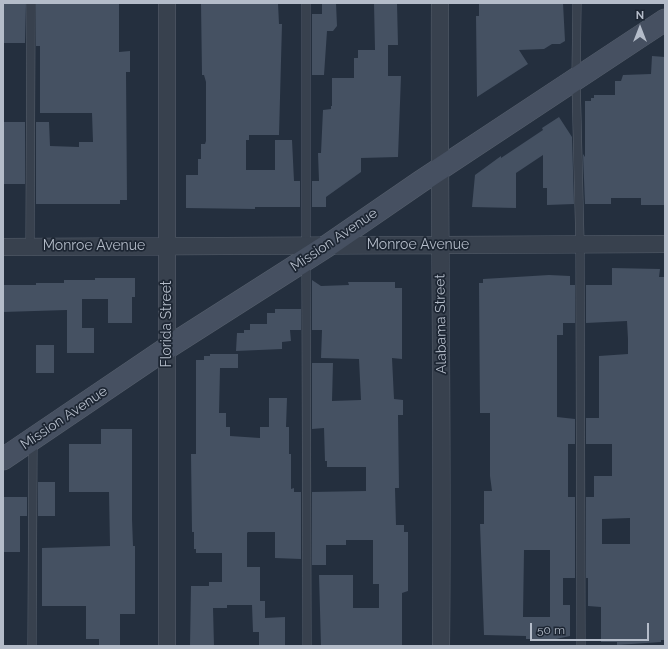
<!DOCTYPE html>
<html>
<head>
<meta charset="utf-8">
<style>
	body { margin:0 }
	#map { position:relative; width:668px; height:649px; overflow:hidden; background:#242f3e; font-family:Raleway,sans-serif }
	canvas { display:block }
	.frame { position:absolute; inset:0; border:4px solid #b4bcc9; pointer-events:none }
	.north { position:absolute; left:620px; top:8px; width:40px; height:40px; -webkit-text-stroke:3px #1d2633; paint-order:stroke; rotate:0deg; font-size:11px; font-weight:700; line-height:16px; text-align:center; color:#b4bcc9 }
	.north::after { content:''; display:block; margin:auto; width:14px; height:18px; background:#b4bcc9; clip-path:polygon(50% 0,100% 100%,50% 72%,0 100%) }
	.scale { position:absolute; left:530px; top:623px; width:119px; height:18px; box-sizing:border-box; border:2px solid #b4bcc9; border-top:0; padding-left:5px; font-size:12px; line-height:14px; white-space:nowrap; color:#b4bcc9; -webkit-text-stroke:3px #1d2633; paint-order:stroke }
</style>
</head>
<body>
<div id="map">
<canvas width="668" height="649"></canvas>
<div class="frame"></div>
<div class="north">N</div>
<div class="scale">50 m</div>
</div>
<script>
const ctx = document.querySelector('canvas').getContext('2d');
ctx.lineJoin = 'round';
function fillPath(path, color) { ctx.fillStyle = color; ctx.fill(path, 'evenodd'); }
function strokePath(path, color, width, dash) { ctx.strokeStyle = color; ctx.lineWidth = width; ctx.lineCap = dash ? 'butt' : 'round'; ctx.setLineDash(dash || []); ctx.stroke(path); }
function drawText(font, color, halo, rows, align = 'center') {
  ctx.font = font + ' Raleway,sans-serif'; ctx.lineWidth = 3.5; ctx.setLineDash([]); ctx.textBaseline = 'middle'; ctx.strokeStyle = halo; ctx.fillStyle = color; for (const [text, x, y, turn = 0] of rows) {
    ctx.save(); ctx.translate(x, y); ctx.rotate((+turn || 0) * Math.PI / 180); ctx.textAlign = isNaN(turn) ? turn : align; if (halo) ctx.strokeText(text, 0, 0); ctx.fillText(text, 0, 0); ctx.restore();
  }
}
fillPath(new Path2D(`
	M3,3H26L25,43H3Z
	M36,3H119V52L130,51V72H126L127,200H120V204H36V122H49L50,146L79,147V142H93L92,113H40V46H36Z
	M201,3H278L279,24H282L279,135H249V140H246V170H275V140H292L294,181H300V207H255V209L186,208V175H198V159H201V144H205L206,141V82L204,75H202Z
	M322,3H336L337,26L333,31H327L324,75H312V14H322Z
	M374,3H397L398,45H388V76H401L398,157L361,158V172L326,197V207H312V181H319L318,153H321L323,110L331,109V106H332V78H354V58H358V50H375Z
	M479,3H563L565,41L560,44H552L544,49L519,50L528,64L477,97L476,16H479Z
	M652,56L665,57V205H641V198H611V204H585L583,154L585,157V101H591V98H594V95H615V81H621L623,75L651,74Z
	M559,117L572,137L574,204L547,205V188H543V155L516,173V208L472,207L475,175L501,156V158L543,130L542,128Z
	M3,122H25V184H3Z
	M612,268L660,269L659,277H665V640H661V642L617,645V642H601V607L588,606V578H586V497H594V476H612V444H586V418H599V356L628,354V339L627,321L586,323V285H612ZM630,518V544H602V519Z
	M549,275L570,276V285H575V323H563V335H557V417L575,419V444H568V497H575V578H563V605H570V636L556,639H526V636L484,635L480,524H484V491H492L490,476V413H480L479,283H483V279ZM524,550H550V617H523Z
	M95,278H135V297H132V323H108V299H82V328H94V353H67V310L3,312V285H36V283H64V280H95Z
	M312,280L321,286L349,285L348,282H395V288H402V359L392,358L394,399L403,400V415H398L399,488H395L396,525H404V532H408V591L402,593V646H321L319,575H353V608H379V584H373V540H346V545H326V565H312V492L366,491V467H327V461H325L324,428L312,429V363H333L332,401L361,400L359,359L321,358L322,330H312Z
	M275,309H301V330H290L291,341L282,342V349L236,351L237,333H244V330H250V324H267V313H275Z
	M36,345H54V373H36Z
	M210,354H238V368H220L219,413H226V427H230V436L260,438V427H269V398H287L286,427H289V454H291V489L294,488V492H301V559L275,558V532H248L247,533V567H260V601H265V618L285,617V646L259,645V632H253L252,605H227V608H213L214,646H190L191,586H209V582H222V553H196V549H194V532H192L191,454H196V360H204V356H210Z
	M101,429H132V519L133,546H135V614H120V646H99V639H86V606H42V548L110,546L109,492H69V444H101Z
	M38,482H55V516H38Z
	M3,497H27V516H20V552H3Z`), '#455162');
const service = new Path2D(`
	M577,3L576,80L580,244L581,646
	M30,247L31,3
	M306,248V3
	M306,262L307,646
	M32,646L33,441`);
const minor = new Path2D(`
	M167,3V646
	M440,3C439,217 443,432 441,646
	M3,247L665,244`);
const secondary = new Path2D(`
	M3,459L167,348L327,246L420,182L665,20`);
strokePath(service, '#565f6c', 9);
strokePath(minor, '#565f6c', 18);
strokePath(secondary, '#565f6c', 23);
strokePath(service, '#38414e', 8);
strokePath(minor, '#38414e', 17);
strokePath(secondary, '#465061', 22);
drawText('14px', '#b4bcc9', '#1d2633', [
	["Mission Avenue",334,240,-34],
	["Monroe Avenue",418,245],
	["Monroe Avenue",94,246],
	["Florida Street",167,324,-90],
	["Alabama Street",441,324,-91],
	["Mission Avenue",64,418,-34]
]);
</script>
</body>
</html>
